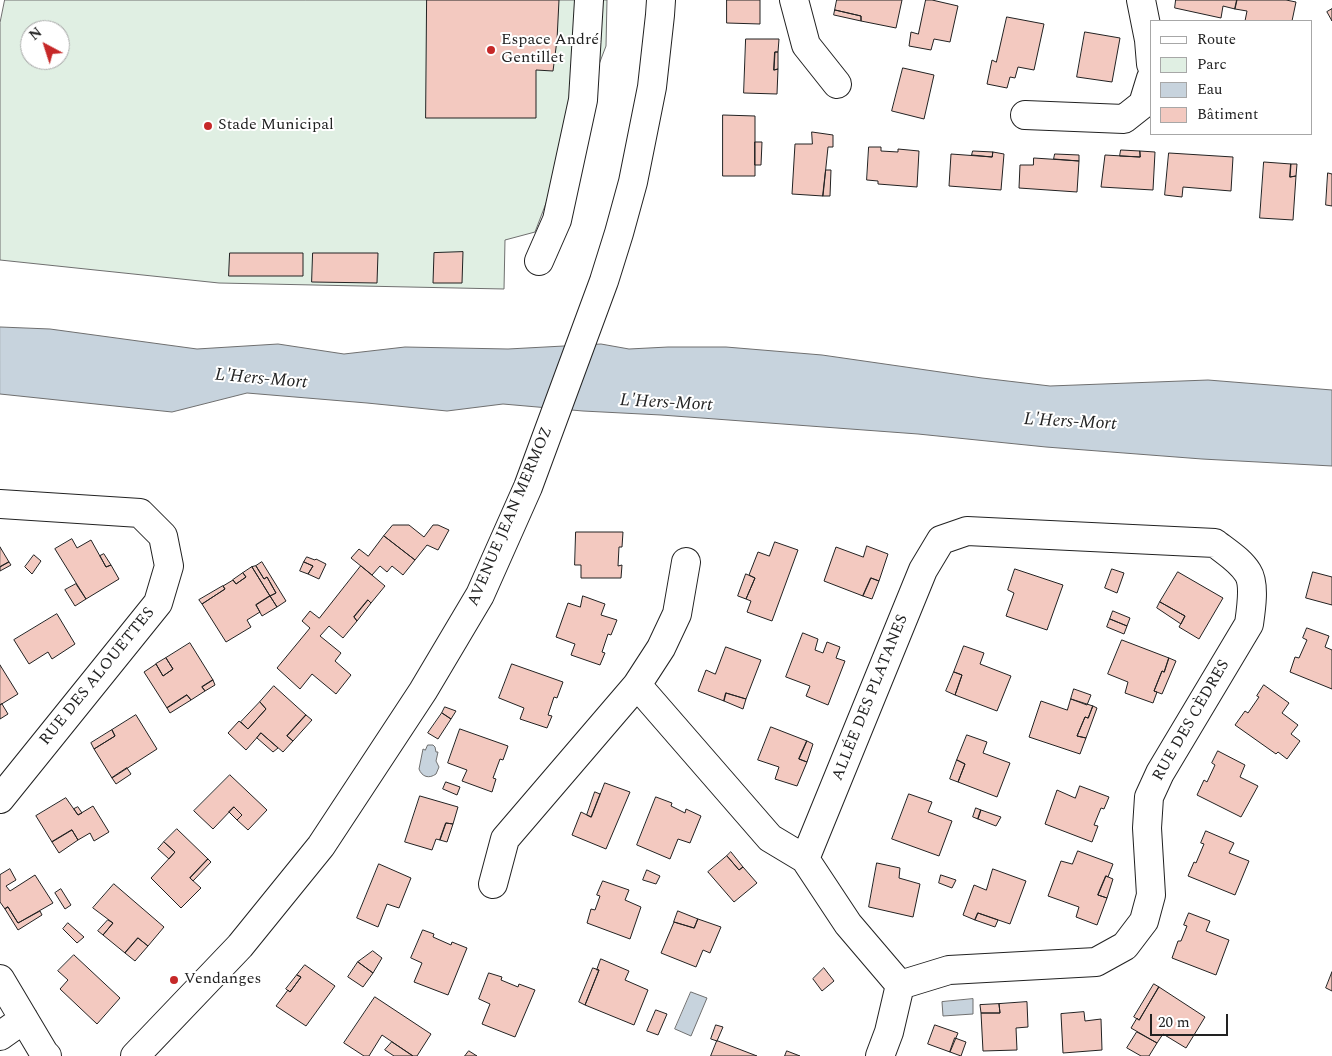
<!DOCTYPE html>
<html>
<head>
<meta charset="utf-8">
<style>
	body { margin:0 }
	#map { position:relative; width:1332px; height:1056px; overflow:hidden; background:#fff; font-family:Spectral,serif }
	canvas { display:block }
	.legend { position:absolute; left:1150px; top:20px; width:162px; height:115px; box-sizing:border-box; background:#fff; border:1px solid #a7a7a7; margin:0; padding:6px 9px; list-style:none; font-size:15px; color:#222 }
	.legend li { display:flex; align-items:center; gap:10px; height:25px }
	.legend b { width:25px; border:1px solid #a7a7a7 }
	.north { position:absolute; left:20px; top:20px; width:50px; height:50px; box-sizing:border-box; background:#fff; border:1px solid #a7a7a7; border-radius:50%; rotate:320deg; font-size:14px; font-weight:700; line-height:20px; text-align:center; color:#222 }
	.north::after { content:''; display:block; margin:auto; width:18px; height:22px; background:#c62828; clip-path:polygon(50% 0,100% 100%,50% 72%,0 100%) }
	.scale { position:absolute; left:1150px; top:1014px; width:78px; height:22px; box-sizing:border-box; border:2px solid #222; border-top:0; padding-left:6px; font-size:15px; line-height:18px; white-space:nowrap; color:#222; -webkit-text-stroke:4px #fff; paint-order:stroke }
</style>
</head>
<body>
<div id="map">
<canvas width="1332" height="1056"></canvas>
<ul class="legend">
<li><b style="height:6px;background:#fff"></b>Route</li>
<li><b style="height:14px;background:#e0efe3"></b>Parc</li>
<li><b style="height:14px;background:#c7d3dd"></b>Eau</li>
<li><b style="height:14px;background:#f3c9c0"></b>Bâtiment</li>
</ul>
<div class="north">N</div>
<div class="scale">20 m</div>
</div>
<script>
const ctx = document.querySelector('canvas').getContext('2d');
ctx.lineJoin = 'round';
function fillPath(path, color) { ctx.fillStyle = color; ctx.fill(path, 'evenodd'); }
function strokePath(path, color, width, dash) { ctx.strokeStyle = color; ctx.lineWidth = width; ctx.lineCap = dash ? 'butt' : 'round'; ctx.setLineDash(dash || []); ctx.stroke(path); }
function drawText(font, color, halo, rows, align = 'center') {
  ctx.font = font + ' Spectral,serif'; ctx.lineWidth = 4; ctx.setLineDash([]); ctx.textBaseline = 'middle'; ctx.strokeStyle = halo; ctx.fillStyle = color; for (const [text, x, y, turn = 0] of rows) {
    ctx.save(); ctx.translate(x, y); ctx.rotate((+turn || 0) * Math.PI / 180); ctx.textAlign = isNaN(turn) ? turn : align; if (halo) ctx.strokeText(text, 0, 0); ctx.fillText(text, 0, 0); ctx.restore();
  }
}
const green = new Path2D(`
	M5,0H607L606,46L535,232L505,240L504,289L219,283L0,260V23ZM30,30H60V60H30Z`);
fillPath(green, '#e0efe3');
strokePath(green, '#6f6f6f', 1);
const water = new Path2D(`
	M0,327L50,329L197,349L278,344L344,354L405,347L508,349L601,344L629,349L668,347H726L822,355L982,378L1050,386L1208,380L1332,390V466L1202,459L1046,447L918,434L661,415L583,411L503,404L447,411L367,403L247,393L172,412L0,394Z
	M428,745H433L435,747L436,752H438L436,761L439,767L436,774C429,779 422,777 419,769L423,749L425,750Z
	M691,992L707,998L691,1036L675,1029Z
	M973,999V1014L943,1016L942,1002Z`);
fillPath(water, '#c7d3dd');
strokePath(water, '#6f6f6f', 1);
const building = new Path2D(`
	M427,0H559L557,40L553,71L536,70V118H426Z
	M727,0H760V24L727,23Z
	M837,0H902L896,28L861,21V16L835,10Z
	M926,0H932L958,6L950,42L934,39L931,50L909,46L911,32L918,34Z
	M1176,0H1237L1235,9L1223,6L1221,18L1175,8Z
	M1237,0H1286L1296,2L1292,21H1245L1247,11L1235,9Z
	M1332,9V21L1327,12Z
	M835,10L861,16V21L834,15Z
	M1007,17L1044,24L1034,70L1018,67L1015,78L1010,77L1007,88L987,84L992,60L996,62Z
	M1085,32L1120,38L1112,82L1077,77Z
	M746,39H779L778,52H775L774,70L778,69L777,94L744,93Z
	M775,52H778V69L774,70Z
	M903,68L934,75L924,119L892,111Z
	M723,115L755,116V176H723Z
	M812,132L833,135V147H828L823,196L792,194L795,144H812Z
	M755,142H762L761,165H755Z
	M869,147H881V151L898,152V149L919,151L917,187L878,184V181L867,180Z
	M1121,150L1140,151V157L1120,156Z
	M973,151L993,152L992,157L972,155Z
	M1140,151L1155,152L1153,190L1101,187L1105,155L1140,157Z
	M993,152L1004,154L1001,190L949,186L951,154L992,157Z
	M1169,153L1233,157L1231,191L1183,187L1182,197L1165,195Z
	M1055,154L1079,155V161L1054,159Z
	M1034,158L1079,161L1077,192L1019,188L1020,165H1033Z
	M1264,162L1291,164L1290,177L1296,176L1293,220L1260,218Z
	M1291,164H1297L1296,176L1290,177Z
	M826,170H831L830,196H823Z
	M1328,173L1332,174V206L1326,205Z
	M463,252L462,283H433L434,253Z
	M230,253H303V276H229Z
	M313,253H378L377,283L312,282Z
	M393,525H409L424,537L433,525H438L449,530L438,550L427,545L415,560L384,536Z
	M576,532H623L622,547H619L618,566L622,565L621,578H581V565H575Z
	M384,536L415,560L403,575L392,566L387,572L380,566L372,575L351,558L359,549L368,556Z
	M72,539L77,548L91,540L106,567L111,565L119,579L86,599L55,549Z
	M775,542L798,550L772,621L747,612L751,601L746,599L755,578L749,575L758,552L769,556Z
	M867,546L888,554L879,581L871,578L863,596L824,581L836,547L863,557Z
	M0,547L9,562L0,567Z
	M104,554L111,565L106,567L100,556Z
	M34,555L41,561L32,574L25,567Z
	M307,557L315,560L316,559L326,564L319,579L308,574L313,566L304,562Z
	M9,562L11,565L0,571V567Z
	M262,562L286,601L277,607L270,596L276,593L267,577L264,579L256,566Z
	M304,562L313,566L308,574L300,571Z
	M256,566L264,579L267,577L276,593L270,596L252,567Z
	M361,566L385,586L371,603L368,600L354,617L357,621L343,638L329,626L320,636L341,653L335,661L351,675L336,694L312,674L300,689L277,668L310,628L302,621L310,611L319,618Z
	M252,567L270,596L256,605L260,612L247,620L251,627L226,642L202,604L225,589L223,586L233,580L236,584L246,577L243,573Z
	M1015,569L1063,585L1047,630L1006,616L1014,593L1008,590Z
	M1112,569L1124,573L1117,593L1105,588Z
	M1178,572L1223,598L1199,639L1179,627L1185,616L1160,602Z
	M1313,572L1332,577V605L1306,598Z
	M243,573L246,577L236,584L233,580Z
	M746,574L755,578L746,599L738,596Z
	M871,578L879,581L872,599L863,596Z
	M76,584L86,599L75,606L65,590Z
	M223,586L225,589L202,604L199,600Z
	M270,596L277,607L262,616L256,605Z
	M583,596L605,604L601,615L617,620L611,635L608,634L602,652L605,653L600,665L571,655L575,644L556,637L568,603L580,607Z
	M368,600L371,603L357,621L354,617Z
	M1160,602L1185,616L1181,624L1157,608Z
	M1113,611L1130,618L1127,626L1110,619Z
	M57,614L75,644L52,659L48,652L29,664L14,640Z
	M1110,619L1127,626L1124,634L1107,627Z
	M1307,628L1329,636L1325,647L1332,650V689L1290,672L1295,657L1299,658L1307,640L1303,638Z
	M803,633L818,639L815,650L823,653L827,642L840,647L836,658L845,661L828,705L806,696L810,686L786,677Z
	M1122,640L1169,658L1164,672L1162,671L1154,691L1157,692L1153,703L1125,693L1128,682L1108,674Z
	M190,643L213,680L202,687L205,691L191,700L187,695L167,708L144,672L156,664L163,676L173,669L166,658Z
	M964,646L984,653L980,664L1011,676L997,711L955,695L962,675L954,672Z
	M726,647L761,660L746,699L726,693L724,701L698,691L706,670L715,674Z
	M166,658L173,669L163,676L156,664Z
	M1169,658L1176,661L1162,694L1154,691L1162,671L1164,672Z
	M512,664L563,682L557,698L554,697L548,715L552,716L547,728L520,719L524,708L499,698Z
	M0,665L18,694L0,705Z
	M954,672L962,675L955,695L946,691Z
	M213,680L215,685L205,691L202,687Z
	M1264,685L1289,703L1282,713L1298,725L1291,734L1300,741L1287,759L1278,752L1276,754L1235,725L1245,711L1248,713L1259,697L1257,696Z
	M274,686L306,715L287,736L293,741L283,752L261,733L246,750L228,733L239,721L248,729L266,709L260,702Z
	M1074,689L1091,695L1087,705L1071,699Z
	M726,693L746,699L743,709L724,701Z
	M187,695L191,700L170,713L167,708Z
	M1071,699L1093,706L1088,718L1085,717L1077,736L1086,738L1080,754L1029,737L1041,701L1067,710Z
	M260,702L266,709L248,729L241,722Z
	M2,704L8,714L0,719V705Z
	M1093,706L1097,708L1086,738L1077,736L1085,717L1088,718Z
	M445,707L456,711L451,719L442,713Z
	M442,713L451,719L438,739L428,733Z
	M136,715L157,749L112,778L94,749L115,736L112,730Z
	M306,715L312,720L293,741L287,736Z
	M771,727L807,741L799,759L807,762L797,786L775,779L779,767L758,760Z
	M460,729L508,746L503,760L500,759L493,778L496,779L492,792L462,781L467,770L448,763Z
	M112,730L115,736L94,749L91,743Z
	M261,733L278,748L273,752L257,738Z
	M967,735L987,742L983,753L1010,763L997,797L958,782L965,764L957,760Z
	M807,741L813,744L807,762L799,759Z
	M1218,751L1245,765L1240,777L1258,786L1241,817L1197,795L1204,780L1207,782L1215,765L1212,763Z
	M957,760L965,764L958,782L950,779Z
	M127,768L131,774L116,784L112,778Z
	M230,775L267,810L248,830L237,820L242,815L234,807L213,829L194,811Z
	M446,782L460,787L457,795L443,789Z
	M605,783L630,792L606,849L572,835L581,812L591,817Z
	M1080,786L1109,797L1104,809L1101,808L1094,825L1098,826L1092,842L1045,824L1057,790L1075,798Z
	M595,792L600,794L591,817L587,815Z
	M909,794L932,802L928,812L952,821L939,856L892,839Z
	M420,796L458,807L453,824L446,823L440,840L436,839L432,850L405,842Z
	M656,797L672,803L671,806L685,813L686,809L701,816L690,843L678,839L670,859L637,845Z
	M66,798L78,815L93,806L109,832L94,841L90,833L78,840L72,830L52,842L36,816Z
	M78,807L82,813L78,815L74,809Z
	M234,807L242,815L237,820L229,812Z
	M976,808L981,810L978,819L973,817Z
	M981,810L1001,817L996,826L978,819Z
	M446,823L453,824L447,842L440,840Z
	M177,829L208,859L190,878L201,888L181,908L151,878L175,852L164,842Z
	M72,830L78,840L59,853L52,842Z
	M1206,831L1234,843L1229,853L1249,861L1235,895L1188,876L1194,862L1196,863L1204,844L1201,843Z
	M164,842L175,852L169,859L158,849Z
	M1078,851L1113,864L1108,877L1106,876L1098,895L1107,898L1097,925L1076,917L1079,907L1048,896L1061,861L1072,864Z
	M731,852L743,867L739,870L727,856Z
	M727,856L739,870L743,867L757,883L734,902L708,872Z
	M208,859L211,862L193,881L190,878Z
	M877,863L900,868L899,878L920,884L913,917L869,907Z
	M379,864L411,878L399,908L387,904L378,927L357,918Z
	M10,869L16,880L6,886L10,891L35,875L53,903L18,923L8,907L5,909L0,902V875Z
	M993,869L1026,881L1010,924L978,913L975,920L963,915L974,885L986,890Z
	M647,870L660,876L656,884L643,880Z
	M941,875L956,880L952,888L939,883Z
	M1106,876L1113,879L1107,898L1098,895Z
	M603,881L629,890L625,900L641,907L630,939L587,923L591,909L595,910L600,896L597,895Z
	M114,884L164,927L148,946L138,938L125,953L103,935L113,923L93,908Z
	M61,889L71,905L65,909L55,893Z
	M8,907L18,923L40,911L42,915L18,930L5,909Z
	M678,911L698,919L694,928L674,922Z
	M978,913L998,920L995,927L975,920Z
	M1189,913L1210,921L1206,931L1229,940L1216,975L1172,958L1178,941H1181L1187,926L1184,925Z
	M698,919L721,927L710,953L703,950L696,967L661,953L674,922L694,928Z
	M108,920L113,923L103,935L98,931Z
	M68,923L84,937L77,943L63,929Z
	M423,930L434,934L433,937L451,945L452,942L467,948L448,995L414,982L422,963L411,958Z
	M138,938L148,946L135,961L125,953Z
	M373,951L382,958L373,973L358,962Z
	M74,955L120,998L97,1024L60,989L68,980L58,971Z
	M601,959L629,971L625,980L648,990L634,1025L585,1005L599,970H597Z
	M358,962L373,973L363,987L348,977Z
	M305,965L335,986L306,1026L276,1006L288,990L290,992L301,977L297,975Z
	M593,968L599,970L585,1005L579,1002Z
	M824,968L834,981L822,991L813,979Z
	M1332,972V991L1326,988Z
	M489,973L502,977L501,980L518,987L519,984L535,990L515,1037L482,1024L490,1004L479,999Z
	M297,975L301,977L290,992L286,989Z
	M1154,984L1159,987L1139,1020L1134,1017Z
	M1159,987L1205,1017L1186,1048L1163,1034L1157,1043L1131,1028L1137,1018L1139,1020Z
	M375,997L431,1034L417,1056H413L382,1035L369,1056H364L344,1043Z
	M1027,1002L1028,1027L1016,1028L1017,1050L983,1051L981,1013H1000L999,1004Z
	M999,1004L1000,1013H981L980,1005Z
	M656,1010L667,1014L658,1035L647,1031Z
	M1084,1012L1085,1021L1101,1019L1102,1050L1063,1053L1061,1014Z
	M716,1025L723,1027L717,1041L711,1039Z
	M935,1025L958,1033L950,1052L928,1044Z
	M1137,1032L1157,1043L1149,1056H1141L1127,1048Z
	M955,1038L966,1042L961,1056L950,1052Z
	M717,1041H718L757,1056H711Z
	M392,1042L413,1056H394L385,1050Z
	M469,1051L477,1056H465Z
	M787,1051L800,1056H785Z`);
fillPath(building, '#f3c9c0');
strokePath(building, '#222', 1);
const minor = new Path2D(`
	M794,0L806,45L837,84
	M1141,0L1149,40L1151,64
	M1025,115L1124,119L1143,104L1151,78
	M539,261L557,220L583,100L589,0
	M0,504L140,513L163,536L169,566L158,603L0,799
	M637,685L770,838L805,859L848,924L900,985L949,970L1096,962L1125,946L1144,921L1151,895L1147,828L1149,797L1160,773L1249,624C1251,610 1255,584 1248,573C1240,560 1226,552 1215,543L967,531L941,540L923,570L805,859
	M493,884L505,839L637,685L661,648L677,614L686,562
	M0,979L44,1053L47,1056
	M0,1036L24,1019
	M135,1056L240,946L321,846L423,691L480,595L528,487L604,281L619,233L633,182L652,87L660,15L661,0
	M880,1056L889,1032L900,985`);
strokePath(minor, '#222', 30);
strokePath(minor, '#fff', 28);
for (const [x, y, r, color] of [
	[491,50,5,"#c62828"],
	[208,126,5,"#c62828"],
	[174,980,5,"#c62828"]
]) { const dot = new Path2D(); dot.arc(x, y, r, 0, 2 * Math.PI); ctx.fillStyle = color; ctx.fill(dot); strokePath(dot, '#fff', 2); }
drawText('16px', '#222', '#fff', [
	["Espace André",501,41],
	["Gentillet",501,59],
	["Stade Municipal",218,126],
	["Vendanges",184,980]
], 'left');
drawText('16px', '#222', '#fff', [
	["AVENUE JEAN MERMOZ",511,517,-67],
	["RUE DES ALOUETTES",98,677,-51],
	["ALLÉE DES PLATANES",871,698,-68],
	["RUE DES CÈDRES",1192,721,-60]
]);
drawText('italic 18px', '#222', '#fff', [
	["L'Hers-Mort",261,380,5],
	["L'Hers-Mort",666,404,3],
	["L'Hers-Mort",1070,423,3]
]);
</script>
</body>
</html>
